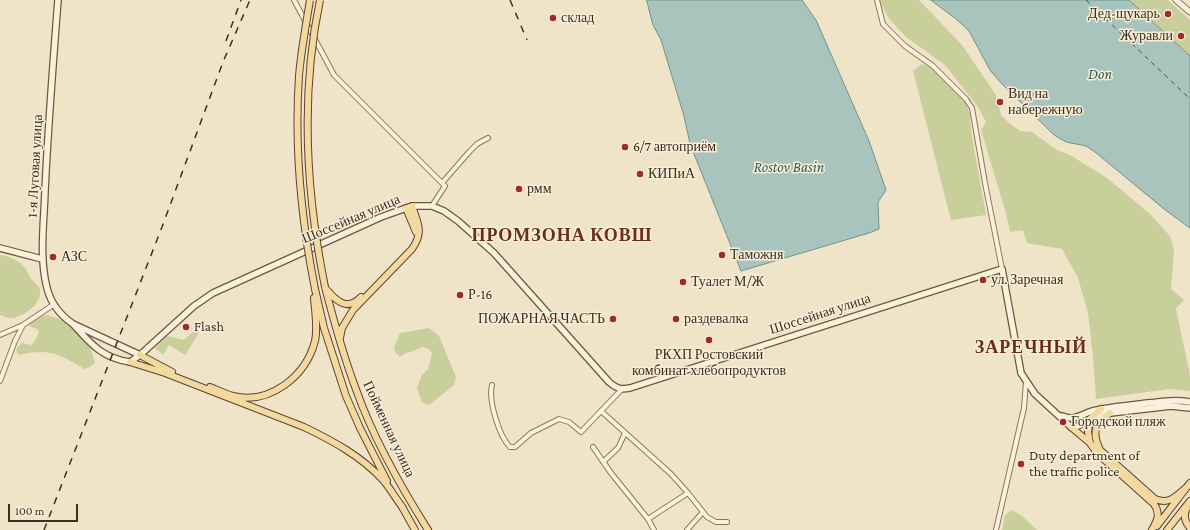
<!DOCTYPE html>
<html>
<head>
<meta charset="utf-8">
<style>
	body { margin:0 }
	#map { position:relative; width:1190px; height:530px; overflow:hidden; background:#f0e4c8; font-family:"Crimson Pro",serif }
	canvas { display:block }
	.scale { position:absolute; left:8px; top:504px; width:70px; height:18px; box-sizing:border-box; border:2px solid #3d2e20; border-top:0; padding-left:5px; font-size:12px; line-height:14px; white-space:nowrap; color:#3d2e20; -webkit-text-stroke:3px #f7eed8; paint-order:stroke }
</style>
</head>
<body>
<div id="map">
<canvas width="1190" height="530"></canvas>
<div class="scale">100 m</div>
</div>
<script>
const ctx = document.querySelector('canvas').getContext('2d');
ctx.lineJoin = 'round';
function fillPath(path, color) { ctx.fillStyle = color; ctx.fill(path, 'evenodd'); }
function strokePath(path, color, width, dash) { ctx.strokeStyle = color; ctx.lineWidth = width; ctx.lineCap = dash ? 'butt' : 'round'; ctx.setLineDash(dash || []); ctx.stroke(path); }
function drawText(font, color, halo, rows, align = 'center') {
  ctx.font = font + ' "Crimson Pro",serif'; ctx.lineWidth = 3; ctx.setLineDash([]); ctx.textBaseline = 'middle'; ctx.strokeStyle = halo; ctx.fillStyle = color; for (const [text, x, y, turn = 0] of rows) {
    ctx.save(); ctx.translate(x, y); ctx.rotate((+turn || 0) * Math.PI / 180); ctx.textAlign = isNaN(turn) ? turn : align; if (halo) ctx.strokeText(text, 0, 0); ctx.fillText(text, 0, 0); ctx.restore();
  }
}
fillPath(new Path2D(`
	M879,0H919L962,45L996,95L1001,115L1008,122L1020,131L1032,132L1057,150L1070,155L1107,178L1149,213L1170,236L1174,250L1171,289L1184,300L1176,309L1190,375V391L1169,389L1096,399L1093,357L1088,313L1078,278L1062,249L1027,243L1023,230L1010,232L1006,213L981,130L986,122L978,107L945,65L906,37L889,19Z
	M1129,0H1168L1190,20V56Z
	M922,64L931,67L957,93L966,104L970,114L971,131L986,215L951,220L913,71Z
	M0,255C8,256 19,260 24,267C28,271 29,276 32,280C36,284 41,287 40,293C40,305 23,317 12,318C8,319 4,316 0,315Z
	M47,315L68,322L91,349L95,363L90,367L84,369C59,354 49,348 19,355L16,351L18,346L22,343L31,345L35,341L39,332L37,329L29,326C33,318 38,316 47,315Z
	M197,328L199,333L185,355L169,345L163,355L155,348L167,336L184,340Z
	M429,328L439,336L456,377L454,385L429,405L422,402L417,389L418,385L422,375L428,369L432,353L429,349L422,347C415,352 407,351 400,357L396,353L394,347L400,333Z
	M1011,510L1021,515L1037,530H1002L1005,515Z`), '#c9cf9b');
const water = new Path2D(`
	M647,0H802L816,20L869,141L886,190L878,202L879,229L869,233L741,271L690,144L684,116L661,40L653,25Z
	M931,0H1129L1190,56V228L1164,209L1095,152L1086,146L1066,142L1054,135L1000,82L990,70L969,31L956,19Z`);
fillPath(water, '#a9c4bc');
strokePath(water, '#6f938a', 1);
strokePath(new Path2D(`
	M1086,0L1190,99`), '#2f5d5a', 1, [5, 4]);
const minor = new Path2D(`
	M294,0L334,75L445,186L432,206
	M877,0L883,24L905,46L933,66L966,99L972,108L985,183L1002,269
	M442,183L470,151L477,144L488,138
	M0,335L23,325
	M0,381L15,341L23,325L53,305
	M492,385C488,400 499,436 510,447H515L531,433L559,419L569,422L581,432L622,389
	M601,411L671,474L688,493L707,517L716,522H727
	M593,447L611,473L648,519L654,530
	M603,462L618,448L625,433
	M648,519L688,493
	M687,530L703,512
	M996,530L1024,408L1026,381`);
const tertiary = new Path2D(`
	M1176,0L1190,12`);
const secondary = new Path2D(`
	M58,0C53,64 48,127 45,191C44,223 39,257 47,288C51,304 60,315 73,324L140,355
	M0,248L42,259
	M73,324C91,344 102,358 130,362L140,355L194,306L213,293L381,217L412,206H432L444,211L458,221L494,253L609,382C616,388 620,390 630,388L1002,269L1021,373L1035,394L1071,427L1078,426L1102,414L1171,406L1190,408
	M1062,416C1077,422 1083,412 1097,410C1111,407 1126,406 1140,404C1157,402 1174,399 1190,402`);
const primary = new Path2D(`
	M406,208L416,232
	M325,287C334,322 344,358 357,392C374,440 401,487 428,530
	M315,289L324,328L346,396L360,428L387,481
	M327,290C337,302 348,311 361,297
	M340,338L342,328L353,310L412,249C424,232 418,224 412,206
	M140,355L172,372
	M130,362L165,373L304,427C333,441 361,456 383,480C390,488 396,499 403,508
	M210,387C218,390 225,394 233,396C270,405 306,376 315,341C318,328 315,312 314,298
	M1071,427L1090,443L1097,453L1154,504C1161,514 1157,521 1152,530
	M1090,443L1088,432L1090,419L1101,409
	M1100,450L1155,499C1170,505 1176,496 1187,487
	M1100,450C1092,433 1094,424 1110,413
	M401,505L415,530
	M1187,508C1183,515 1185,522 1190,528
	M1157,526L1190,483
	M1167,530L1190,501`);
strokePath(minor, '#8d765c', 6);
strokePath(tertiary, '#8d765c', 7);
strokePath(secondary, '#6f573f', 8);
strokePath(primary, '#5b4430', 8);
strokePath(minor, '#faf1dc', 4);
strokePath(tertiary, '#faf1dc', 5);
strokePath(secondary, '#faf1dc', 5.5);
strokePath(primary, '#f3d9a0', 6);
strokePath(new Path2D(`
	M510,0L527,40
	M226,41L241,0
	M44,530L162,227L223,62L250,0`), '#3d2e20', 1.5, [7, 7]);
const primaryBridge = new Path2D(`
	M310,0C306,25 301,51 299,76C294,148 301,218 315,289
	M320,0C300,95 306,193 325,287`);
strokePath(primaryBridge, '#5b4430', 8, []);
strokePath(primaryBridge, '#f3d9a0', 6);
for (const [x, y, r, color] of [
	[1168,14,4,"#9e2a2b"],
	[553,18,4,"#9e2a2b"],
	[1181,36,4,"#9e2a2b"],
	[1000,102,4,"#9e2a2b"],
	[625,147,4,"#9e2a2b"],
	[640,174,4,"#9e2a2b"],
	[519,189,4,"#9e2a2b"],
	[722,255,4,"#9e2a2b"],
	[53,257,4,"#9e2a2b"],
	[983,280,4,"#9e2a2b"],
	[683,282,4,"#9e2a2b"],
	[460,295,4,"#9e2a2b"],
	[613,319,4,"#9e2a2b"],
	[676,319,4,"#9e2a2b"],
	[186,327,4,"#9e2a2b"],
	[709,340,4,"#9e2a2b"],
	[1063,422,4,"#9e2a2b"],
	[1021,464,4,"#9e2a2b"]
]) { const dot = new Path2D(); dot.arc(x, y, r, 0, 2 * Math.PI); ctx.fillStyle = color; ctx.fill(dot); strokePath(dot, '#f7eed8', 1.5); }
drawText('14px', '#3d2e20', '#f7eed8', [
	["Дед-щукарь",1160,14,"right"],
	["склад",561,18],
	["Журавли",1173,36,"right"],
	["Вид на",1008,94],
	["набережную",1008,110],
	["6/7 автоприём",633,147],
	["КИПиА",648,174],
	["рмм",527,189],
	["Таможня",730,255],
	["АЗС",61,257],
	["ул. Заречная",991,280],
	["Туалет М/Ж",691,282],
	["Р-16",468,295],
	["ПОЖАРНАЯ ЧАСТЬ",605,319,"right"],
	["раздевалка",684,319],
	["Flash",194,327],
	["РКХП Ростовский",709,355,"center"],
	["комбинат хлебопродуктов",709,371,"center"],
	["Городской пляж",1071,422],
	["Duty department of",1029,456],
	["the traffic police",1029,472]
], 'left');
drawText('14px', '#3d2e20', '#f7eed8', [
	["1-я Луговая улица",35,166,-87],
	["Шоссейная улица",351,219,-23],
	["Шоссейная улица",820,314,-18],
	["Пойменная улица",389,429,65]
]);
drawText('italic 15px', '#2f5d5a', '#f7eed8', [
	["Don",1100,74],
	["Rostov Basin",789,167]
]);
ctx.letterSpacing = '1px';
drawText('bold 18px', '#6b2e1e', '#f7eed8', [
	["ПРОМЗОНА КОВШ",562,235],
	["ЗАРЕЧНЫЙ",1031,347]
]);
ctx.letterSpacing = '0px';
</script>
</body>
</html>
